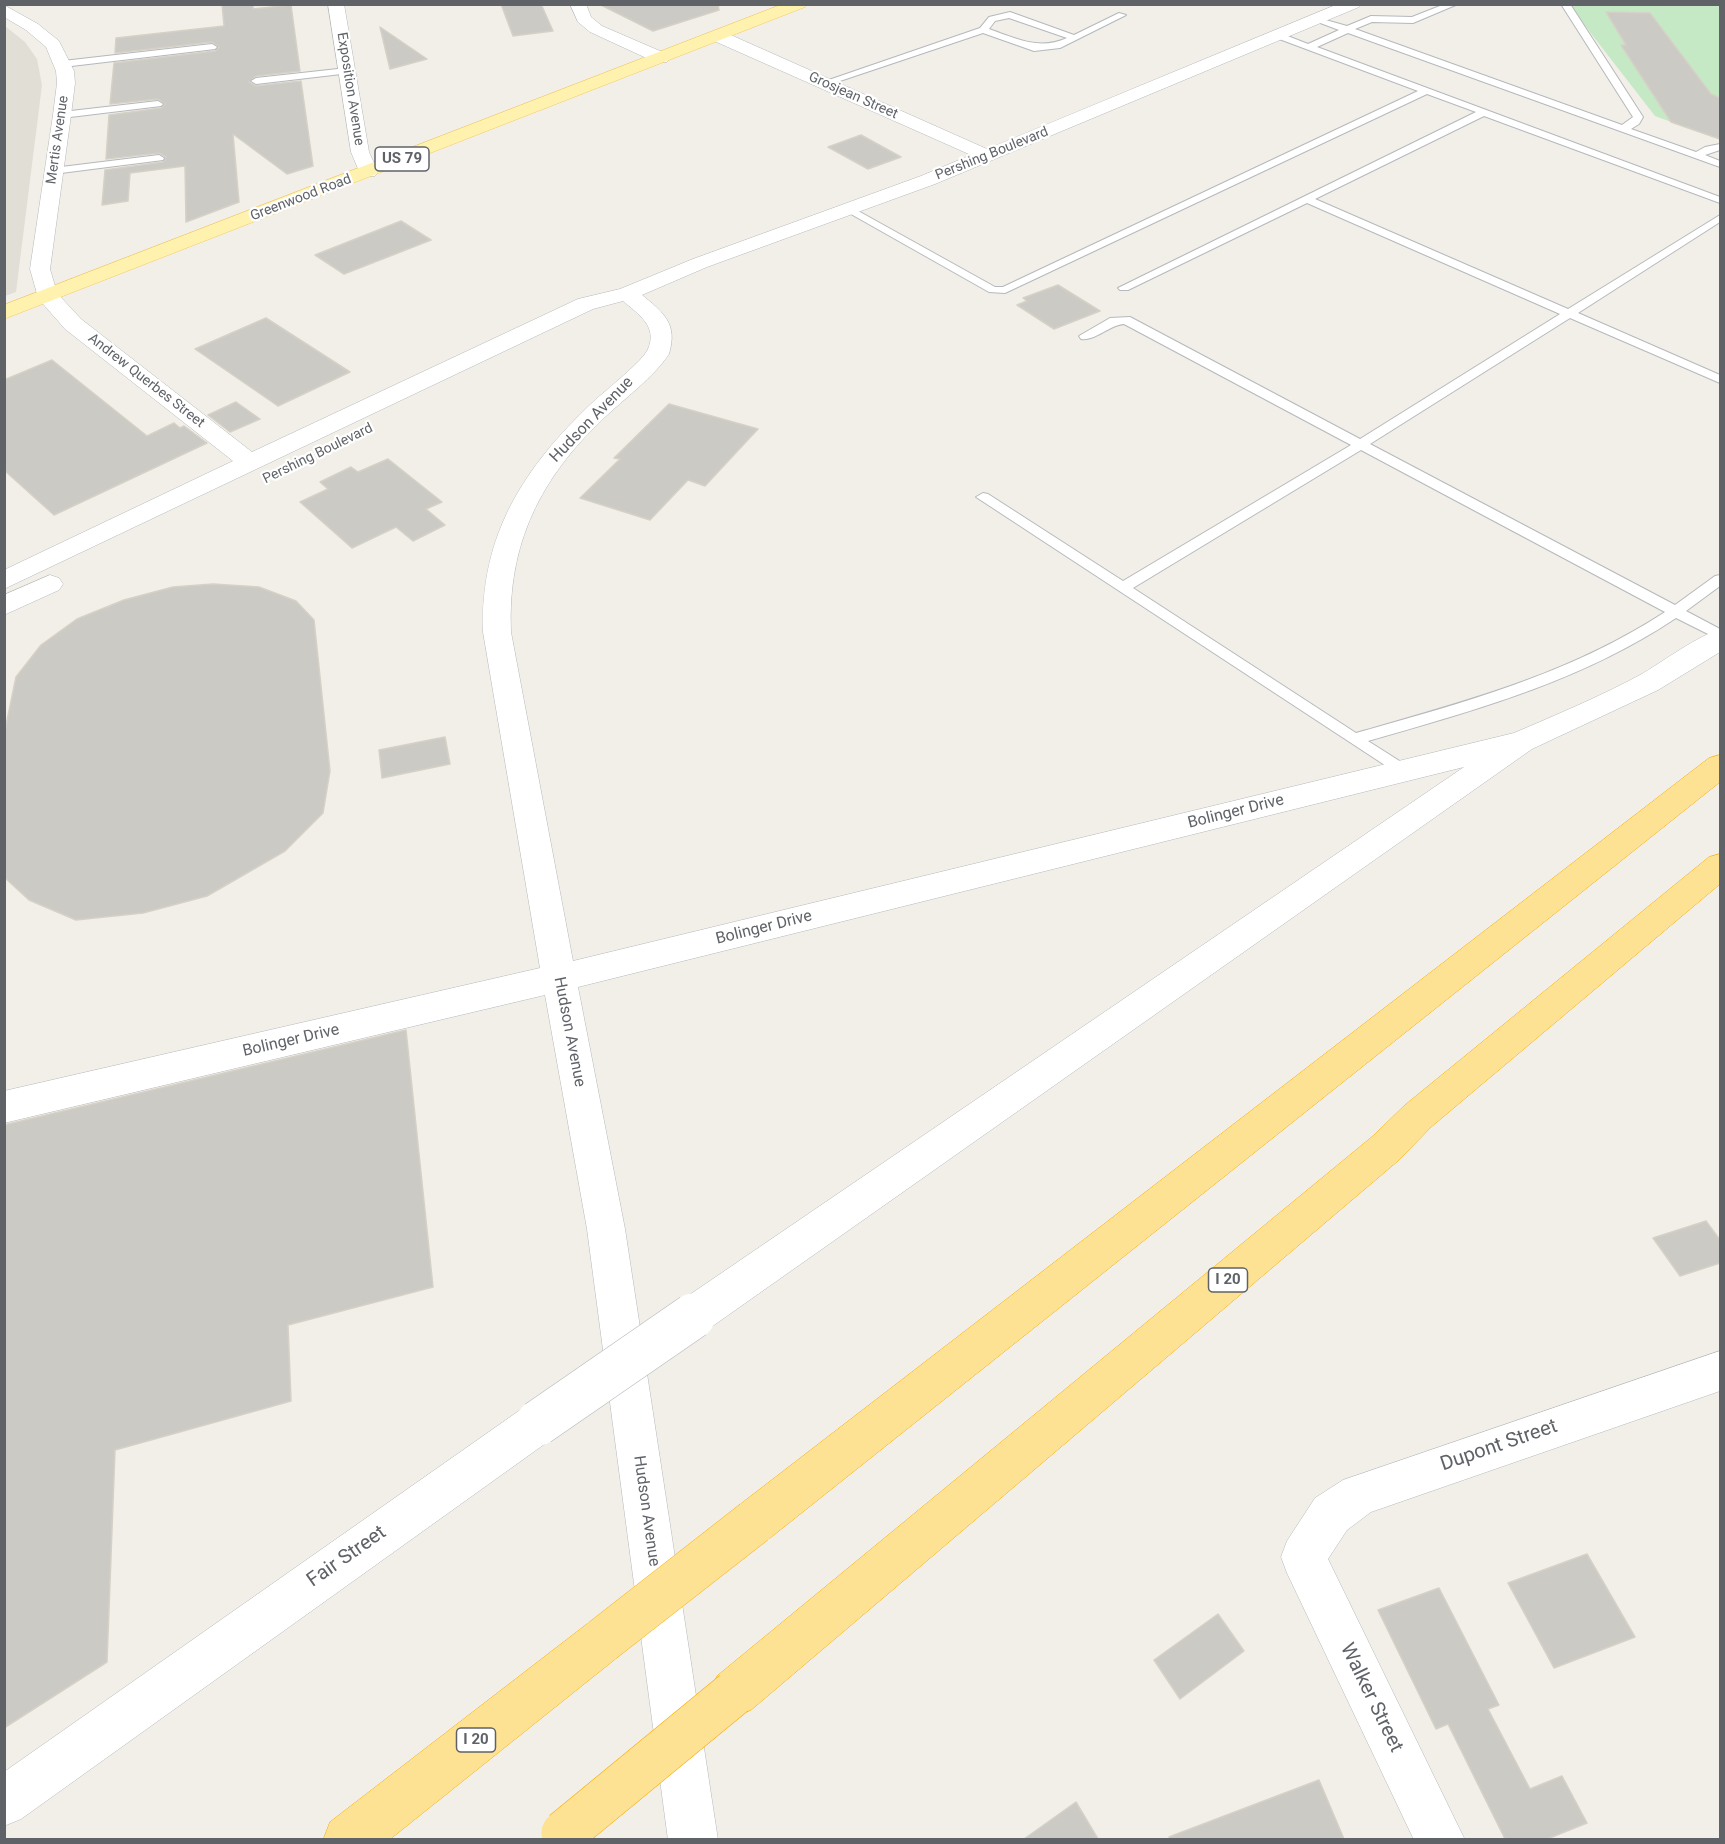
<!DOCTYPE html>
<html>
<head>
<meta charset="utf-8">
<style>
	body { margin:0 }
	#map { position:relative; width:1725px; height:1844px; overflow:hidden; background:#f1efe8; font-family:Roboto,sans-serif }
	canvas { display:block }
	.frame { position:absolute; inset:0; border:6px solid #5f6368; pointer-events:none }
</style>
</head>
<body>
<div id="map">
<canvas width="1725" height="1844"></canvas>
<div class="frame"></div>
</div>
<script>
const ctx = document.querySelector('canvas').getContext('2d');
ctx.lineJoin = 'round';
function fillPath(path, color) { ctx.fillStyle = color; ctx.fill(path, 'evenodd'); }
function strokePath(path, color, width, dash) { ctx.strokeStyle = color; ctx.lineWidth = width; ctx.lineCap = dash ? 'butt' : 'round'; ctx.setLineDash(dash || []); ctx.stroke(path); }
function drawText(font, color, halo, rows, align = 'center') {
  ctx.font = font + ' Roboto,sans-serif'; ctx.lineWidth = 4.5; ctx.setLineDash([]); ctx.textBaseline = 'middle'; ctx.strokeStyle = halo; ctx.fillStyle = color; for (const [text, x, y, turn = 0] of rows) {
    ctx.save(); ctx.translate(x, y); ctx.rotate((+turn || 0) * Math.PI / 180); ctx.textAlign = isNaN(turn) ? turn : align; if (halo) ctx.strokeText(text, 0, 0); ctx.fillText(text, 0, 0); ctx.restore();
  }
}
fillPath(new Path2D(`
	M5,26L25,42L37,59L42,85L16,292L5,296Z`), '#e1ded6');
fillPath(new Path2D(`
	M1569,5H1720V138L1712,137L1655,116Z`), '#c5e8c5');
const building = new Path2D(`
	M222,4H253V9L291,5L300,71L256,76L249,82L256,86L301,81L313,166L287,174L233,134L239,202L186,222L185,166L130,173L128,201L102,205L105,170L163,162L166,157L159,153L106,159L109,115L161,108L165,104L158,99L110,104L114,63L215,51L219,47L212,42L115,53L116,38L224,26Z
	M501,4H541L553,31L513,36Z
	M599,4H718L719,10L653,31Z
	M1606,12L1650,13L1711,94L1720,98V139L1671,122L1621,45H1626Z
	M380,27L427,59L390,69Z
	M861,135L901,157L868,169L828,147Z
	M401,221L431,240L344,274L315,255Z
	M1058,285L1100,311L1054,329L1017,305L1027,301L1023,298Z
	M266,318L350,372L278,406L195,349Z
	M52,360L147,436L174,423L180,428L184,426L207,443L54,515L4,470V380Z
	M236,402L260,419L230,432L208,415Z
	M669,404L758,429L705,486L688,480L650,520L580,498L620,459L614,458Z
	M388,459L442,502L426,509L445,525L413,541L396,527L352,548L300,502L328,489L320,482L351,467L358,472Z
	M213,584L259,587L296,601L314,620L330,771L323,813L285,851L207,896L143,913L76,920L29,900L4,877V735L16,677L41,645L77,619L124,600L173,587Z
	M445,737L450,764L382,778L379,750Z
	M406,1030L433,1287L288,1325L291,1401L115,1450L107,1662L4,1728V1125Z
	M1706,1221L1720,1240V1263L1680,1276L1653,1238Z
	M1587,1554L1635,1637L1554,1668L1508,1583Z
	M1439,1588L1499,1705L1488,1709L1530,1789L1562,1776L1587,1823L1547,1839H1505L1448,1724L1436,1729L1378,1610Z
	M1218,1614L1244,1651L1180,1699L1154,1660Z
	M1319,1780L1344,1839H1170L1169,1837Z
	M1076,1802L1098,1839H1024Z`);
fillPath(building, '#cccac5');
strokePath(building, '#d6d1c6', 1.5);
const service = new Path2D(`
	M1445,4H1458L1413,23L1372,22L1355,29L1622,125L1633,117L1561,4H1570L1643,117L1639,124L1631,129L1696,152L1705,147L1720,144V150L1705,155L1720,161V167L1348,33L1317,47L1720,197V203L1484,116L1315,199L1568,309L1720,215V222L1578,313L1720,375V383L1570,318L1370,444L1675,605L1715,576L1720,575V586L1686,611L1720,629V640L1676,618C1582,681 1476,710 1368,741L1409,767L1411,771L1409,775L1403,777L976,497L983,493L988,494L1123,581L1351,445L1124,324C1109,325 1096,341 1081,339L1079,336L1110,318L1130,317L1360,439L1560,314L1307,203L1128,290H1120L1118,288L1476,112L1427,94L1005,293L989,292L842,209L847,206L851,207L995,287H1003L1418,91L1274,37V33H1280L1308,44L1339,30L1315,21V17L1347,26L1371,16L1412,17ZM1361,450L1665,612C1568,675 1465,702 1356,733L1133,588Z
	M1010,12L1074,35L1119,13L1126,15L1060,48L1034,51L983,33L828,85L820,83L980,28L989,17ZM1009,18L1067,38C1039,51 1015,38 989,29L995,21Z
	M212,44L217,47L215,49L63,67L58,64L63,61Z
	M347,68L352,71L350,73L256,84L251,81L256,78Z
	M158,101L163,104L161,106L62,118L57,115L62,112Z
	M159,155L164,158L163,160L53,174L48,171L53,168Z`);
const minor = new Path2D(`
	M328,4H344L369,152L378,172L375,176H361L351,152Z
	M570,4H586L591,17L602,26L667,54L669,58L667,62H655L590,32L578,22Z
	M1338,4H1361L1359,7L935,184L707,267L642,295C664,313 678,324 669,354C654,377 624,399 604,418C541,477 507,544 511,632L573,961L1514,733C1556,715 1599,697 1640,675C1661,663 1700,634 1720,630V652L1658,690L1532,749L707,1330L693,1335L679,1330L673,1316L679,1302L1464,767L578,987L625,1229L718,1840H668L587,1229L545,995L4,1123V1091L540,968L483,632C480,535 524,467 593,402C605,391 644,360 648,349C658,326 638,314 623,301L593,309L4,589V570L233,461L65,329L36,296L39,291L47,290L55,291L81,319L252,452L578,299L620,289L693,259L921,176L971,155L712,40L710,36L712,32H724L987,149Z
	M50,575L59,578L63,584L59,590L4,615V595Z
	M1720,1351V1391L1371,1512L1347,1530L1328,1559L1465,1840H1414L1287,1573L1281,1557L1287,1541L1315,1498L1343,1480Z
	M538,1402L553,1408L559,1423L553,1438L21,1819L4,1826V1772L523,1408Z`);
const tertiary = new Path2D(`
	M4,5L38,24L59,41L74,71L75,83L71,115L50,269L58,296L55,301L47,302L39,301L30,269L53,115L57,83L56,71L46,47L26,30L4,17Z`);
const primary = new Path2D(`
	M783,4H807L805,7L4,319V305Z`);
const motorway = new Path2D(`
	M1720,755V782L770,1538L754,1544L738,1538L732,1522L738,1506L1709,758Z
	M1720,854V884L1431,1127L1399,1160L751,1710L734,1717L717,1710L710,1693L717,1676L1373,1136L1405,1105L1709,857Z
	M603,1617L619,1624L626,1640L619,1656L389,1840H323L330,1822L587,1624Z`);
strokePath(service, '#b5b8bc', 2);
strokePath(minor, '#b5b8bc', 1);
strokePath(tertiary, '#b5b8bc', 1);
strokePath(primary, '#f2c960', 1);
strokePath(motorway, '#f9ab00', 1);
fillPath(service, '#fff');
fillPath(minor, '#fff');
fillPath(tertiary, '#fff');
fillPath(primary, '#fff2af');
fillPath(motorway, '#fde293');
const minorBridge = new Path2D(`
	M538,1423L693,1316`);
const motorwayBridge = new Path2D(`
	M603,1640L754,1522
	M564,1833L734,1693`);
strokePath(minorBridge, '#b5b8bc', 46, []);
strokePath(motorwayBridge, '#f9ab00', 46, []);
strokePath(minorBridge, '#fff', 45);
strokePath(motorwayBridge, '#fde293', 45);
drawText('14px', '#5f6368', '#fff', [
	["Exposition Avenue",350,89,81],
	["Grosjean Street",853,96,24],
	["Mertis Avenue",58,140,-82],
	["Pershing Boulevard",992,154,-22],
	["Greenwood Road",301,198,-21],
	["Andrew Querbes Street",146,381,38],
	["Pershing Boulevard",318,454,-26]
]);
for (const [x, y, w] of [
	[402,159,54],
	[1228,1280,39],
	[476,1740,39]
]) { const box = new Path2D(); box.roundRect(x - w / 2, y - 12, w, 24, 4.5); ctx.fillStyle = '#fff'; ctx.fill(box); strokePath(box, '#5f6368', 1.5); }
drawText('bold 15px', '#5f6368', null, [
	["US 79",402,159],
	["I 20",1228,1280],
	["I 20",476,1740]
]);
drawText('16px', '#5f6368', '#fff', [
	["Hudson Avenue",592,420,-46],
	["Bolinger Drive",1236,812,-14],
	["Bolinger Drive",764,928,-14],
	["Hudson Avenue",569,1032,79],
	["Bolinger Drive",291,1041,-13],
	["Hudson Avenue",646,1511,82]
]);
drawText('20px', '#5f6368', '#fff', [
	["Dupont Street",1499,1446,-19],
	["Fair Street",347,1557,-35],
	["Walker Street",1371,1698,64]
]);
</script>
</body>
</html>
